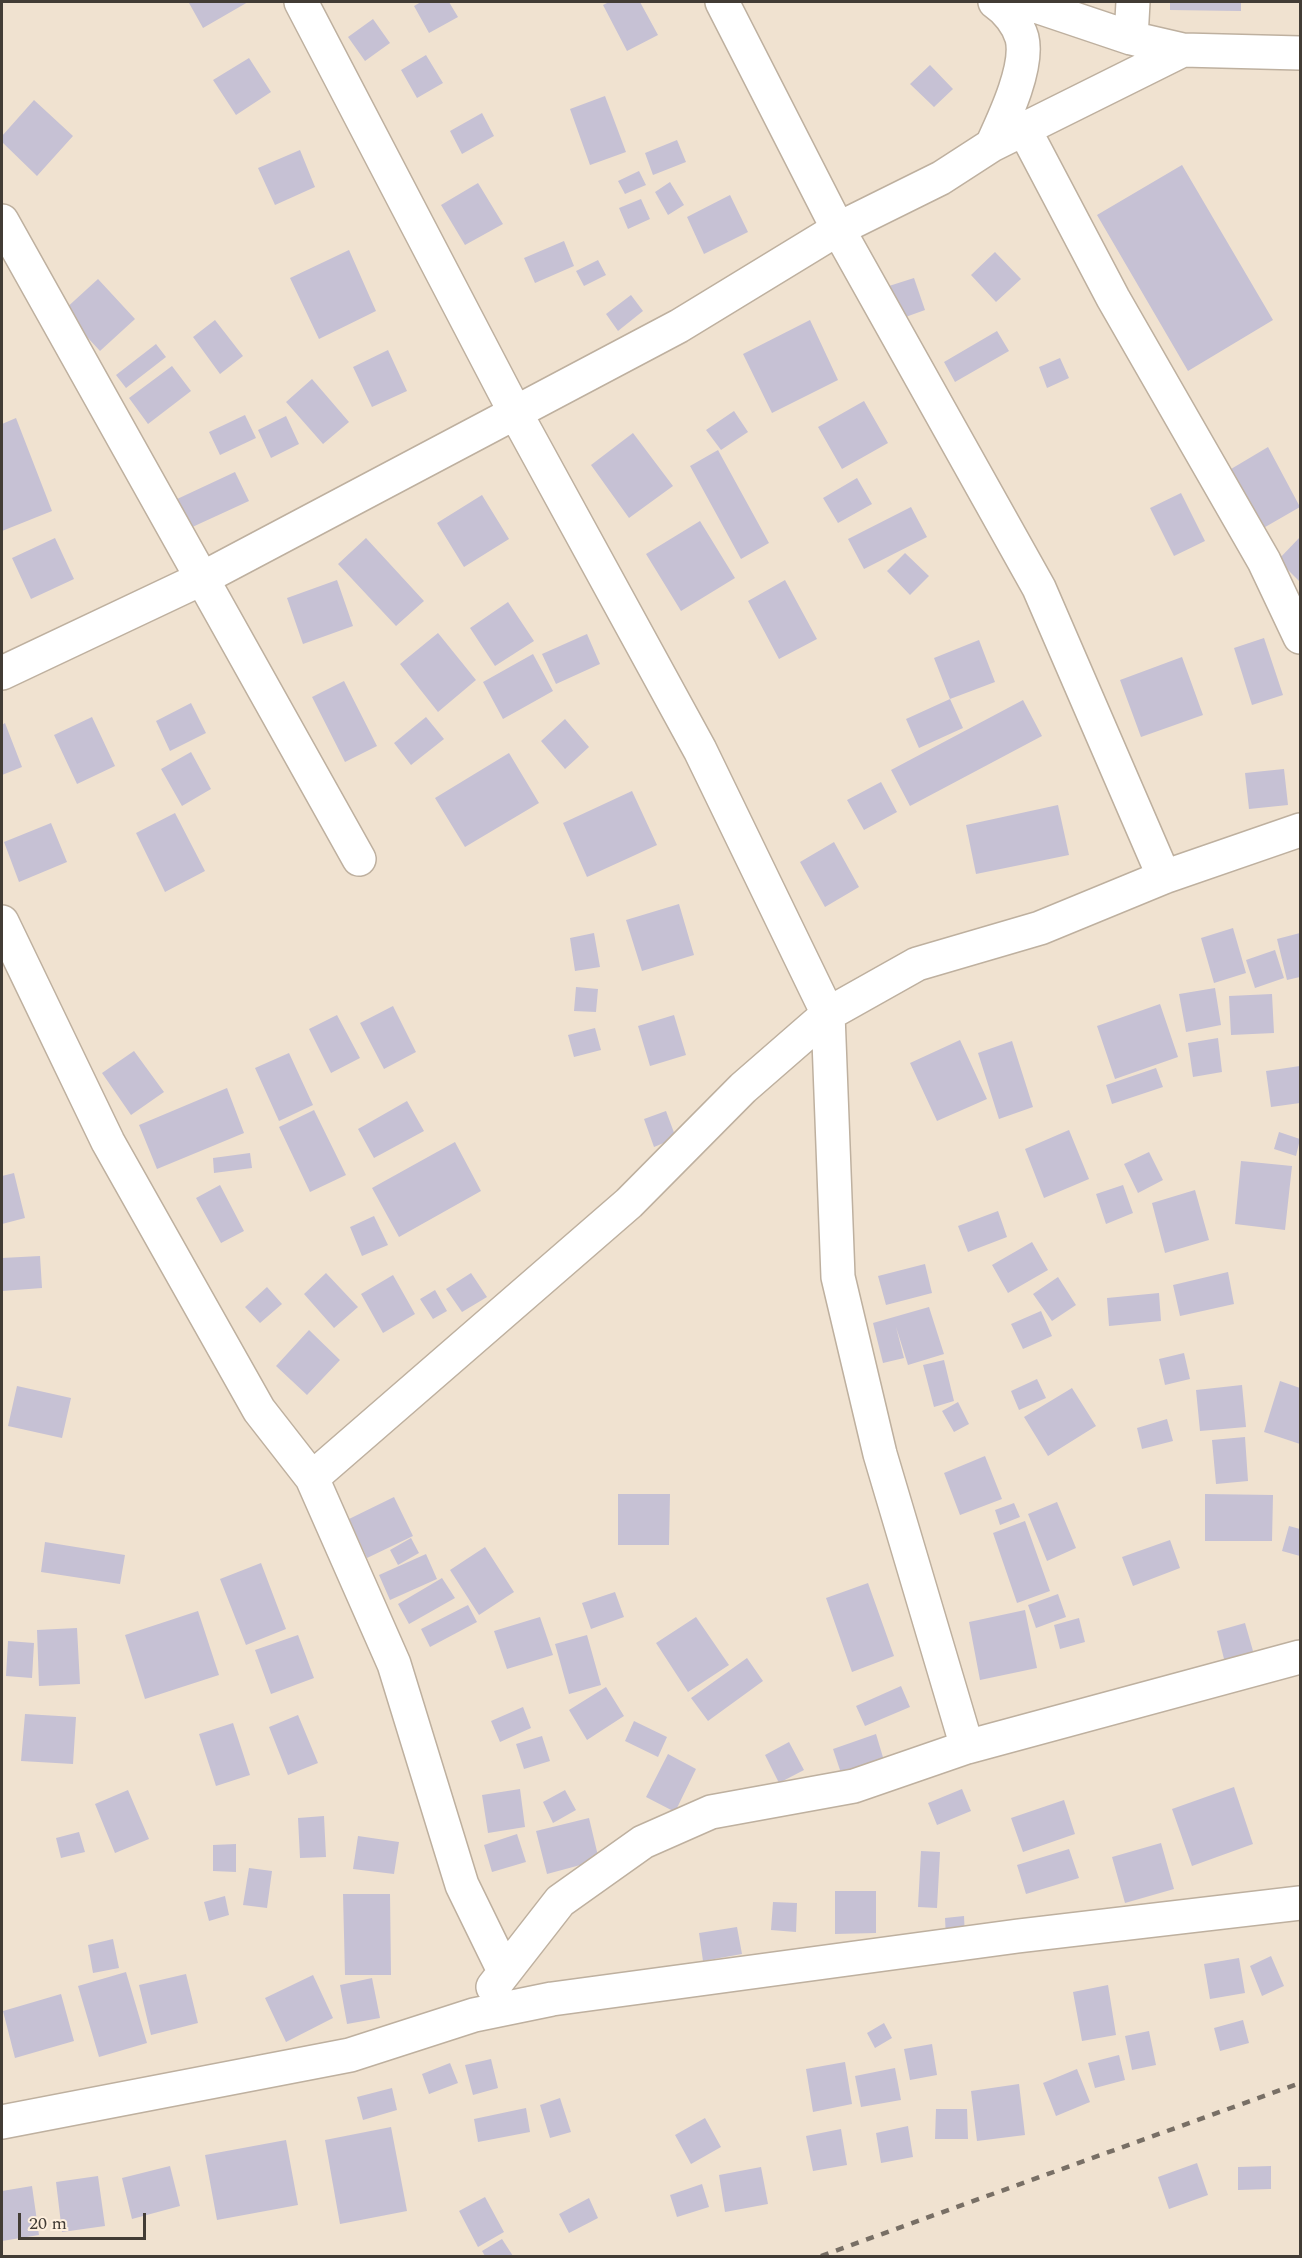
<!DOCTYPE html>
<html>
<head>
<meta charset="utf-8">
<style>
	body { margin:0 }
	#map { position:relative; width:1302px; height:2258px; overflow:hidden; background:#f0e2d0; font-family:Spectral,serif }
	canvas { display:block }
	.frame { position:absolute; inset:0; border:3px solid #423c35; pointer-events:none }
	.scale { position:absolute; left:18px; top:2213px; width:128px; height:27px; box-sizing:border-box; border:3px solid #423c35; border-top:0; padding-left:8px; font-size:18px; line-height:21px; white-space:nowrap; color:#423c35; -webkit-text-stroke:4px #feefdd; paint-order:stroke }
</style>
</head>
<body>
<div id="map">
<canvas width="1302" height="2258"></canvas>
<div class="frame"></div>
<div class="scale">20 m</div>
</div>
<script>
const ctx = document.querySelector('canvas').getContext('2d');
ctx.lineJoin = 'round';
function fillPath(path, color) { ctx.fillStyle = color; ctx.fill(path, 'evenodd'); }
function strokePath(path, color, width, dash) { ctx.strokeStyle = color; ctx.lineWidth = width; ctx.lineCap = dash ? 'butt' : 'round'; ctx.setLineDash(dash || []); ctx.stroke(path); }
fillPath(new Path2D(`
	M192,2H248L203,28L189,3Z
	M421,2H449L458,17L429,33L414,6Z
	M609,2H640L658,35L627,51L603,5Z
	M1170,2H1241V11L1170,10Z
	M373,19L390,43L365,61L348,37Z
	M426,55L443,83L417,98L401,70Z
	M249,58L271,92L236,115L213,80Z
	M930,65L953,89L934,107L910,84Z
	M605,96L626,152L590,165L570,109Z
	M34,100L73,136L37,176L2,142V136Z
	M482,113L494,136L462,154L450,131Z
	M677,140L686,162L653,175L645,153Z
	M300,150L315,187L275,205L258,168Z
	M1182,165L1273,320L1188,371L1097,215Z
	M639,171L646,185L625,194L618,181Z
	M670,182L684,205L668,215L655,192Z
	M478,183L503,224L465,245L441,205Z
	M730,195L748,232L704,254L687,217Z
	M641,199L650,219L628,229L619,208Z
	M564,241L574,266L535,283L524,258Z
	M349,250L376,311L319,339L290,278Z
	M995,252L1021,279L996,302L971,275Z
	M598,260L606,275L584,286L576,271Z
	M914,278L925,310L900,319L889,286Z
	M98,279L135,319L100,351L63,311Z
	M631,295L643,311L618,331L606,314Z
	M215,320L243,356L220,374L193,337Z
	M810,320L838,380L772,413L743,354Z
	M997,331L1009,351L955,382L944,362Z
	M156,344L166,357L126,388L116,375Z
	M388,350L407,391L372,407L353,367Z
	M1060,358L1069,378L1047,388L1039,367Z
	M172,366L191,391L148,424L129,398Z
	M312,379L349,422L323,444L286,402Z
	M864,401L888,443L842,469L818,427Z
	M734,411L748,432L721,450L706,430Z
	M245,415L256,438L220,455L209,432Z
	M286,416L299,444L271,458L258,430Z
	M16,418L52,511L2,531V424Z
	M633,433L673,486L629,518L591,465Z
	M1268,447L1300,507L1260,530L1226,472Z
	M718,450L769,543L741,559L690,466Z
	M235,472L249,501L188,529L175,500Z
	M857,478L872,504L838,523L823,498Z
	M1181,493L1205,541L1174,556L1150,508Z
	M482,495L509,539L464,567L437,523Z
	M911,507L927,537L864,569L848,539Z
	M700,521L735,578L681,611L646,554Z
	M1300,537V582L1278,560Z
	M55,538L74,579L31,599L12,558Z
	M366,538L424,601L396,626L338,564Z
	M905,553L929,576L910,595L887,571Z
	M337,580L353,626L303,644L287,598Z
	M785,580L817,639L779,659L748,601Z
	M508,602L534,641L495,666L470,628Z
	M438,633L476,680L438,712L400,664Z
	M587,634L600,664L556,684L542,654Z
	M1264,638L1283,695L1252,705L1234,648Z
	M979,640L995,682L950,699L934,658Z
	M533,654L553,691L503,719L483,682Z
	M1182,657L1203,715L1141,737L1120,680Z
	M344,681L377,746L345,762L312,697Z
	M950,699L963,728L919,748L906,719Z
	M1023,700L1042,736L910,806L891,770Z
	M191,703L206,733L170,751L156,721Z
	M92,717L115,766L77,784L54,735Z
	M426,717L444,739L411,765L394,743Z
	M565,719L589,747L565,769L541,741Z
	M5,723L22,767L2,775V725Z
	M191,752L211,789L182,806L161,769Z
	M509,753L539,803L465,847L435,798Z
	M1284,769L1288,805L1249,809L1245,773Z
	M881,782L897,812L864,830L847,800Z
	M632,791L657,845L587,877L563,823Z
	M1058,805L1069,855L976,874L966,825Z
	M175,813L205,871L165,892L136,833Z
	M51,823L67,862L19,882L4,842Z
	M834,842L859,887L825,907L800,862Z
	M679,904L694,955L642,971L626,920Z
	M1233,928L1246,973L1214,983L1201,938Z
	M594,933L600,967L575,971L570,938Z
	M1300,933V977L1287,980L1277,939Z
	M1275,950L1284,978L1255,988L1246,960Z
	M576,987L598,989L596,1012L574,1011Z
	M1215,988L1221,1025L1186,1032L1179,994Z
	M1272,994L1274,1033L1231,1035L1229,996Z
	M1160,1004L1178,1057L1115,1079L1097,1026Z
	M393,1006L416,1052L384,1069L360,1023Z
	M337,1015L360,1058L331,1073L309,1029Z
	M674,1015L686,1055L650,1066L638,1026Z
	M595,1028L601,1050L574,1057L568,1035Z
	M1218,1038L1222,1072L1193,1077L1188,1043Z
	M960,1040L987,1099L937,1121L910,1063Z
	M1012,1041L1033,1107L999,1119L978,1053Z
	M134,1051L164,1092L131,1115L102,1073Z
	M289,1053L313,1105L279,1121L255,1068Z
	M1300,1066V1103L1271,1107L1266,1071Z
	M1156,1068L1163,1087L1112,1104L1106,1085Z
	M227,1088L244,1133L157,1169L139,1125Z
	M407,1101L424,1131L374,1158L358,1129Z
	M314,1110L346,1175L310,1192L279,1127Z
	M666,1111L676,1138L654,1147L644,1119Z
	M1069,1130L1089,1179L1044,1198L1025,1149Z
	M1279,1132L1300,1139L1296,1156L1274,1149Z
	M455,1142L481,1191L399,1237L372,1188Z
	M1149,1152L1163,1180L1138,1193L1124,1164Z
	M250,1153L252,1168L214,1173L213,1158Z
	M1241,1161L1292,1166L1285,1230L1235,1224Z
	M14,1173L25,1218L2,1224V1176Z
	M220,1185L244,1231L221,1243L196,1198Z
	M1123,1185L1133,1213L1106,1224L1096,1194Z
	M1195,1190L1209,1240L1165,1253L1152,1203Z
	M998,1211L1007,1237L968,1252L958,1226Z
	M374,1216L388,1245L362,1256L350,1227Z
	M1032,1242L1048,1270L1008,1293L992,1265Z
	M40,1256L42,1288L2,1291V1258Z
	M925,1264L932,1293L886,1305L878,1276Z
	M1228,1272L1234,1304L1180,1316L1173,1285Z
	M326,1273L358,1307L334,1328L304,1294Z
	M471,1273L487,1297L462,1312L446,1289Z
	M393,1275L415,1314L383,1333L361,1294Z
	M1058,1277L1076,1305L1052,1321L1033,1294Z
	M267,1287L282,1304L260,1323L245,1307Z
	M435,1290L447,1311L433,1319L420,1299Z
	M1159,1293L1161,1321L1109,1326L1107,1298Z
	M929,1307L944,1354L908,1365L896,1327L904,1358L883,1363L873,1323Z
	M1041,1311L1052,1336L1023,1349L1011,1324Z
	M309,1330L340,1360L307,1395L276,1366Z
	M1184,1353L1190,1379L1165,1385L1159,1359Z
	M944,1360L954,1401L934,1407L923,1365Z
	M1037,1379L1046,1398L1019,1410L1011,1391Z
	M1280,1381L1300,1388V1444L1264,1432Z
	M1242,1385L1246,1427L1200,1431L1196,1390Z
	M17,1386L71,1398L62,1438L8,1426Z
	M1072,1388L1096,1426L1048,1456L1024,1417Z
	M958,1402L969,1424L954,1432L942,1411Z
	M1167,1419L1173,1441L1142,1449L1137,1428Z
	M1245,1437L1248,1481L1216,1484L1212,1440Z
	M985,1456L1002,1499L960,1515L944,1473Z
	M618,1494H670L669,1545H618Z
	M1205,1494L1273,1495L1272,1541H1205Z
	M394,1497L413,1536L367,1558L349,1519Z
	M1057,1502L1076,1548L1047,1561L1028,1514Z
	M1014,1503L1020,1517L1000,1525L995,1510Z
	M1025,1521L1050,1591L1017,1603L993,1533Z
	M1289,1526L1300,1529V1556L1282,1551Z
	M411,1538L419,1553L398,1565L390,1550Z
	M1170,1540L1180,1568L1133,1586L1122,1557Z
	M45,1542L125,1555L120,1584L41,1572Z
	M485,1547L514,1592L479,1615L450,1570Z
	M426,1554L437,1579L390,1600L379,1575Z
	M261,1563L286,1629L246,1645L220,1579Z
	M442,1578L455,1598L409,1624L398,1604Z
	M868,1583L894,1656L852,1672L826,1598Z
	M615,1592L624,1617L591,1629L582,1603Z
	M1058,1594L1066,1617L1036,1628L1028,1605Z
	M468,1605L477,1622L430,1647L421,1629Z
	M1025,1610L1037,1668L980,1680L969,1622Z
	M198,1611L219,1675L145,1699L125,1635Z
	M540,1617L553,1655L507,1669L494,1631Z
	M696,1617L729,1665L688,1692L656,1643Z
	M1079,1618L1085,1642L1060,1649L1054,1625Z
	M1245,1623L1255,1658L1226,1667L1217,1631Z
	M77,1628L80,1684L39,1686L37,1630Z
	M298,1635L314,1678L271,1694L255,1650Z
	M587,1635L601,1685L569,1694L555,1644Z
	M8,1641L34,1643L32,1678L6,1676Z
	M747,1658L763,1681L708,1721L691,1698Z
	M901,1686L910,1707L865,1726L856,1706Z
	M606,1687L624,1716L587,1740L569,1710Z
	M523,1707L531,1728L500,1742L491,1721Z
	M25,1714L76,1717L73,1764L21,1761Z
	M298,1715L318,1763L288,1775L269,1727Z
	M634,1721L667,1737L658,1757L625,1741Z
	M233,1723L250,1775L216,1786L199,1734Z
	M876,1734L885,1764L843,1779L833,1749Z
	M542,1736L550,1761L524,1769L516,1744Z
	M789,1742L804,1770L779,1783L765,1755Z
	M668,1754L696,1769L675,1812L646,1797Z
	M1234,1787L1253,1844L1192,1866L1172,1809Z
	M520,1789L525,1827L488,1833L482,1795Z
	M962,1789L971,1811L937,1825L928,1803Z
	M128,1790L149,1839L115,1853L95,1804Z
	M565,1790L576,1810L553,1823L543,1802Z
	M1064,1800L1075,1834L1023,1852L1011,1818Z
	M324,1816L326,1857L300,1858L298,1818Z
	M589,1818L599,1860L547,1874L536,1831Z
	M79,1832L85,1852L61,1858L56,1838Z
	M517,1834L526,1862L492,1872L484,1845Z
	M358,1836L399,1842L394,1874L353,1869Z
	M1161,1843L1174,1889L1125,1903L1112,1857Z
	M236,1844V1872L213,1871V1845Z
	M1069,1849L1079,1878L1026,1894L1017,1865Z
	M921,1851L940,1852L937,1908L918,1907Z
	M249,1868L272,1871L267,1908L243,1905Z
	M835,1891H876V1933L835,1934Z
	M343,1894H390L391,1975H345Z
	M225,1896L229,1915L209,1921L204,1902Z
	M773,1902L797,1903L796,1932L771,1930Z
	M964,1916L965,1937L946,1938L945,1918Z
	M737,1927L742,1954L703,1961L699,1933Z
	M113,1939L119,1968L93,1973L88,1945Z
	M1271,1956L1284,1986L1262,1996L1250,1966Z
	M1239,1958L1245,1993L1210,1999L1204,1964Z
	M126,1972L147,2043L99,2057L78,1986Z
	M186,1974L198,2023L151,2035L139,1985Z
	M313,1975L333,2018L286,2042L265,1998Z
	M372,1978L380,2018L347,2024L340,1985Z
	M1108,1985L1116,2035L1082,2041L1073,1992Z
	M61,1994L74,2041L15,2058L3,2011Z
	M1243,2020L1249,2043L1220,2051L1214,2028Z
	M884,2023L892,2038L875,2048L867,2033Z
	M1149,2031L1156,2065L1132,2070L1125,2036Z
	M932,2044L937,2075L910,2080L904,2049Z
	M1119,2055L1125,2080L1095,2088L1088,2063Z
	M491,2059L498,2088L473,2095L465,2065Z
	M845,2062L852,2104L813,2112L806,2069Z
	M450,2063L458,2083L429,2094L422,2074Z
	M895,2068L901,2100L861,2107L855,2076Z
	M1077,2069L1090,2102L1056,2116L1043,2083Z
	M1019,2084L1025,2135L977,2141L971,2091Z
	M392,2088L397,2110L363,2120L357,2097Z
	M560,2098L571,2132L550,2138L540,2105Z
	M526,2108L530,2132L478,2142L474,2119Z
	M936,2109H967L968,2139H935Z
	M705,2118L721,2147L691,2164L675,2135Z
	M908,2126L913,2157L881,2163L876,2133Z
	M391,2127L407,2211L340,2224L325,2140Z
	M841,2129L847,2165L813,2171L806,2136Z
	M286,2140L298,2205L217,2220L205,2155Z
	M1197,2163L1208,2195L1169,2209L1158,2177Z
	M170,2166L180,2206L132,2219L122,2178Z
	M1271,2166V2189L1238,2190V2167Z
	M761,2167L768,2204L725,2212L719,2175Z
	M98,2176L105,2226L62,2232L56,2182Z
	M702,2184L709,2207L677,2217L670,2195Z
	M32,2186L39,2235L2,2241V2191Z
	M485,2197L504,2232L478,2247L459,2211Z
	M589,2198L598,2218L569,2233L559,2214Z
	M502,2239L513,2256H485L482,2251Z`), '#c6c1d4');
const street = new Path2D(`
	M301,2L515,412L700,750L828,1014L838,1277L880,1454L967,1747
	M722,2L838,229L1039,588L1164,877
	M1024,2L1131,38L1183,50L1300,53
	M1131,38L1133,2
	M1024,129L1113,298L1264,561L1300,637
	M992,145C1004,119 1029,67 1022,38C1018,24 1007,10 995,2
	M2,221L359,859
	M2,673L203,578L679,326L838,229L941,178L992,145L1183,50
	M2,922L108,1142L259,1410L312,1478L394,1664L462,1885L504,1971
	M312,1478L629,1203L743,1088L828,1014L917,964L1040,928L1164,877L1300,830
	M493,1987L560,1901L643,1842L711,1812L854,1786L967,1747L1300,1657
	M2,2122L350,2055L474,2015L552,1999L1018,1936L1300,1903`);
strokePath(street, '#beb09f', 36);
strokePath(street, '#fff', 33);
strokePath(new Path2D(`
	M821,2256L1300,2083`), '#786f65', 4.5, [8, 8]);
</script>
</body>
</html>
